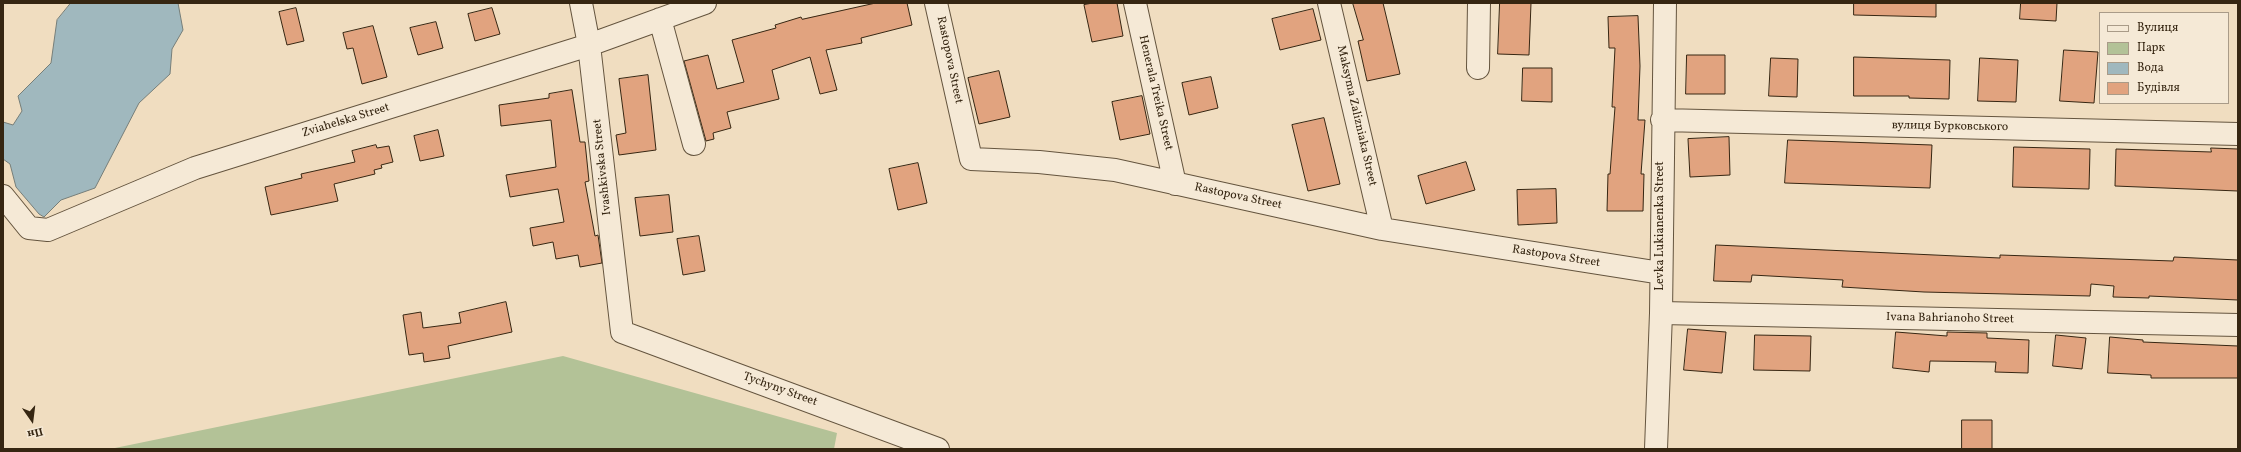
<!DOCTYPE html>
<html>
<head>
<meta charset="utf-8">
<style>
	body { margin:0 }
	#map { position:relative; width:2241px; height:452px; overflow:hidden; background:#f0ddc0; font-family:Vollkorn,serif }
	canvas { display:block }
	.frame { position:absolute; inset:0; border:4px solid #362612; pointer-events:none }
	.legend { position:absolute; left:2099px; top:12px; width:130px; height:92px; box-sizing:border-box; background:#f5e9d6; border:1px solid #a99b88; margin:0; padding:5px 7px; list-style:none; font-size:12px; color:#362612 }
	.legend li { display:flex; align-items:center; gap:8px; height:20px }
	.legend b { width:20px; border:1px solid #a99b88 }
	.north { position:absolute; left:12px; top:400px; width:40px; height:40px; -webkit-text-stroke:3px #f5e9d6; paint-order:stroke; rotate:166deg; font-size:11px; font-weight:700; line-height:16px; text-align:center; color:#362612 }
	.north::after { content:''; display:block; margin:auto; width:14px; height:18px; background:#362612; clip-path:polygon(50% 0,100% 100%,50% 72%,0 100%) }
</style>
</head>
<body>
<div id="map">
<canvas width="2241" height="452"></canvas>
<div class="frame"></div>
<ul class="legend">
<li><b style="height:5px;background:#f5e9d6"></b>Вулиця</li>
<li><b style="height:11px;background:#b3c297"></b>Парк</li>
<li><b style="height:11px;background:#a0b8be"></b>Вода</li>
<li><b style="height:11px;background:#e1a37f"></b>Будівля</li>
</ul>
<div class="north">Пн</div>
</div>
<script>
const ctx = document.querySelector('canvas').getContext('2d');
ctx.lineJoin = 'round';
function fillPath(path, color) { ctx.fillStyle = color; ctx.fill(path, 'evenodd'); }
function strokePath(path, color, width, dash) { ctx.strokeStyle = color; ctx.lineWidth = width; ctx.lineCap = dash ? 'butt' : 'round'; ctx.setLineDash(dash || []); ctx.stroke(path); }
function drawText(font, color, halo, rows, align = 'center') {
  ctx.font = font + ' Vollkorn,serif'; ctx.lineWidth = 3; ctx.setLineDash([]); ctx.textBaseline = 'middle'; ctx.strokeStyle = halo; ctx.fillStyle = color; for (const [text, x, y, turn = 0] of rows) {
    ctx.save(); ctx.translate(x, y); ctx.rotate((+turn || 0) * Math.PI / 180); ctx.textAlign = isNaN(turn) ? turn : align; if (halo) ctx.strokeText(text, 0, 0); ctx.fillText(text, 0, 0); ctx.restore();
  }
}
fillPath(new Path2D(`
	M563,356L837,433L834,449H110Z`), '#b3c297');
const water = new Path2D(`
	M71,3H178L183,30L172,49L170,74L139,103L95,188L61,200L44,217L39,214L16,187L10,164L3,159V122L13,125L22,111L18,96L51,63L57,20Z`);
fillPath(water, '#a0b8be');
strokePath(water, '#767e79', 1);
const building = new Path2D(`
	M876,3H907L912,25L861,38L862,43L826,50L837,90L820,94L810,57L772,70L779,99L727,112L731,128L713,133L714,139L706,141L684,61L708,55L717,89L744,82L732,40L776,28L775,25L801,17L802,19Z
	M1093,3H1117L1123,36L1092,42L1084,5Z
	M1353,3H1383L1400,74L1367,81L1358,41L1363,40Z
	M1500,3H1531L1529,55L1498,54Z
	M1854,3H1936V17L1854,15Z
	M2021,3H2057L2056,21L2020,19Z
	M296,8L304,41L287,45L279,12Z
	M492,8L500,34L475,41L468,14Z
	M1313,9L1321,40L1280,50L1272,19Z
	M1638,16L1640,66L1638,120H1645L1641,174H1644L1643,211H1607L1608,174H1610L1615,107H1612L1615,48H1609L1608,17Z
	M436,22L443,48L418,55L410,28Z
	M373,26L387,77L362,84L353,48L347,49L343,33Z
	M2064,50L2098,52L2094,103L2060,101Z
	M1687,55H1725V94H1686Z
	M1854,57L1950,60L1949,99L1909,98V96H1854Z
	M1771,58L1798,59L1797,97L1769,96Z
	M1980,58L2018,60L2016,102L1978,101Z
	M1523,68H1552V102L1522,101Z
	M999,71L1010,117L979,124L968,78Z
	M648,75L656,150L619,155L616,135L626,133L619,79Z
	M1211,77L1218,108L1189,115L1182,83Z
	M572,90L580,142H585L589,181L585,182L595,236L598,235L602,263L580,267L578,255L556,259L553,242L533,246L530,228L564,222L558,189L510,197L506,175L556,167L551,120L501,126L499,105L549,98V94Z
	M1142,96L1150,134L1120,140L1112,102Z
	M1324,118L1340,184L1308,191L1292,125Z
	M438,130L444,156L420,161L414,136Z
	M1729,137L1730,175L1690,177L1688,139Z
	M1788,140L1932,145L1930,188L1785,183Z
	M376,145L377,148L389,146L393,162L381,165L382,168L374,170L375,174L334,184L338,201L271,215L265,187L302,178L301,174L355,162L352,151Z
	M2014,147L2090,149L2089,189L2013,187Z
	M2211,148L2238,149V191L2115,186L2116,149L2211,152Z
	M1466,162L1475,190L1426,204L1418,176Z
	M918,163L927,203L898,210L889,169Z
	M1556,189L1557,223L1518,225L1517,190Z
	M669,195L673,232L640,236L635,198Z
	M699,236L705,271L683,275L677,239Z
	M1716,245L2000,258V255L2173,261L2174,257L2238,260V300L2149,296V298L2113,297L2114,286L2091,284L2090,296L1924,292L1842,287L1843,280L1752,275L1751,282L1714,281Z
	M506,302L512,332L448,346L450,358L424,362L423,353L409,355L403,315L421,312L423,328L461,323L459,313Z
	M1688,329L1726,332L1722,373L1684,370Z
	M1896,332L1947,336V332L1987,333V338L2029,340L2028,373L1995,372L1996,362L1930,361L1929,372L1893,368Z
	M1755,335L1811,336L1810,371L1754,370Z
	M2056,335L2086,338L2082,369L2053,366Z
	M2110,337L2143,340V342L2238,346V378H2151V375L2108,373Z
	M1962,420H1992V449H1962Z`);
fillPath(building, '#e1a37f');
strokePath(building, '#362612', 1);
const minor = new Path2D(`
	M581,3L589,45L622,332L938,449
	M936,3L971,159L1039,162L1115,170L1382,229L1661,273
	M1135,3L1175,184
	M1329,3L1382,229
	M660,19L694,144
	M1478,68L1479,3
	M1662,120L2238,134
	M3,196L29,228L48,230L195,168L589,45L705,3
	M1661,313L2238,325
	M1656,449L1661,313L1665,3`);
strokePath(minor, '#64543e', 24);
strokePath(minor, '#f5e9d6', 22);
drawText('12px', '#362612', '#f5e9d6', [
	["Rastopova Street",949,60,78],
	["Henerala Treika Street",1155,93,77],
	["Maksyma Zalizniaka Street",1356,116,77],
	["Zviahelska Street",346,121,-17],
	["вулиця Бурковського",1950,127,1],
	["Ivashkivska Street",603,167,-96],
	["Rastopova Street",1238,197,12],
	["Levka Lukianenka Street",1661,226,-90],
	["Rastopova Street",1556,257,9],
	["Ivana Bahrianoho Street",1950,319,1],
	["Tychyny Street",780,390,20]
]);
</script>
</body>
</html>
